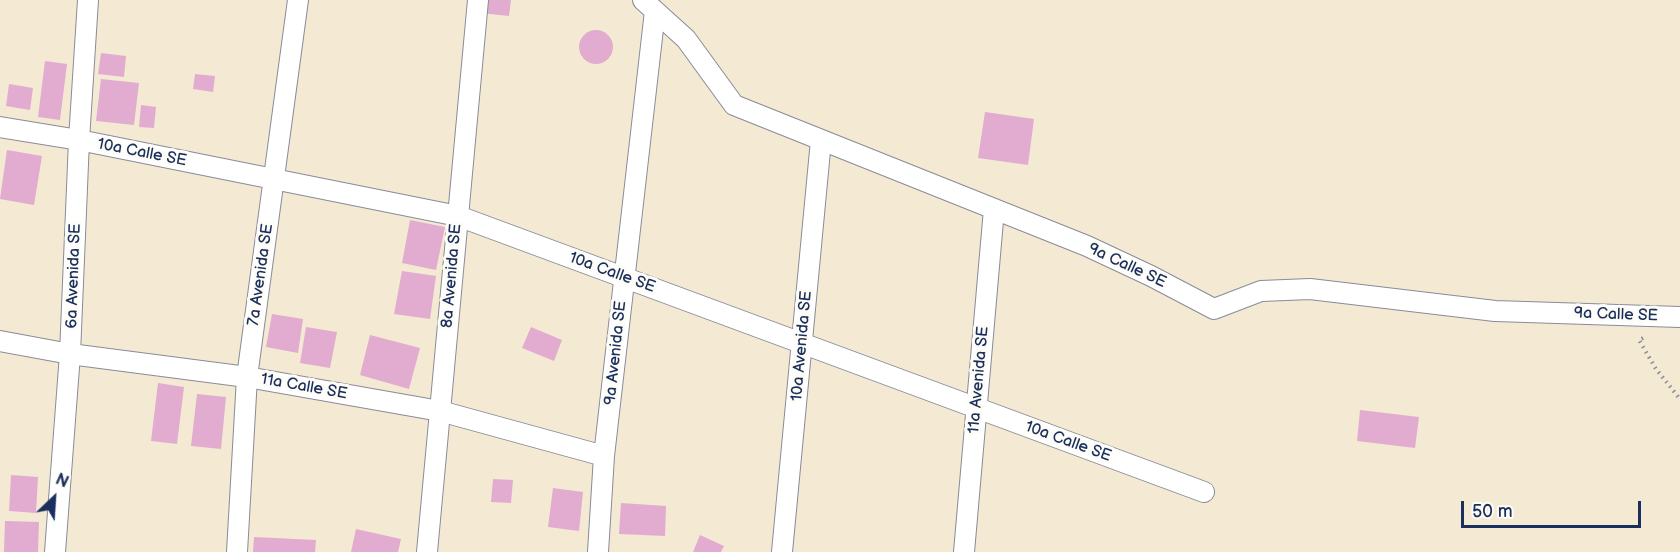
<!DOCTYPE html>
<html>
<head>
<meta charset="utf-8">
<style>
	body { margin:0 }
	#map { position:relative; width:1680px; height:552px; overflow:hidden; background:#f4e9d3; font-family:"Balsamiq Sans",sans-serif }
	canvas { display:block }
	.north { position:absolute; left:24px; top:468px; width:60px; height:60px; -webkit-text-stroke:4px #fdfcf7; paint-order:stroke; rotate:25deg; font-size:16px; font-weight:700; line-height:24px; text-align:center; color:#1b2f5e }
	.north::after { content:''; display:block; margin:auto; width:21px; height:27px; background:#1b2f5e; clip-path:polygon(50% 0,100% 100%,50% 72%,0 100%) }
	.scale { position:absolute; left:1461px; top:501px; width:180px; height:27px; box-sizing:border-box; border:3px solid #1b2f5e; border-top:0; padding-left:8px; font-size:18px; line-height:21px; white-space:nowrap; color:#1b2f5e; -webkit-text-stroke:4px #fdfcf7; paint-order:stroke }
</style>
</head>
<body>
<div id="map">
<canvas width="1680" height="552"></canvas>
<div class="north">N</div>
<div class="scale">50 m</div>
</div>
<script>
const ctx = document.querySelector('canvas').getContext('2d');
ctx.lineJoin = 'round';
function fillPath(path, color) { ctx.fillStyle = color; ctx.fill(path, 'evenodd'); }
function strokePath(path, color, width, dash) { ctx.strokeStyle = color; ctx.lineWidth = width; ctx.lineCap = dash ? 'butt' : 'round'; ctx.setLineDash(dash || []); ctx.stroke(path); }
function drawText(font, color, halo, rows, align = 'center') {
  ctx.font = font + ' "Balsamiq Sans",sans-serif'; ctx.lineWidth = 6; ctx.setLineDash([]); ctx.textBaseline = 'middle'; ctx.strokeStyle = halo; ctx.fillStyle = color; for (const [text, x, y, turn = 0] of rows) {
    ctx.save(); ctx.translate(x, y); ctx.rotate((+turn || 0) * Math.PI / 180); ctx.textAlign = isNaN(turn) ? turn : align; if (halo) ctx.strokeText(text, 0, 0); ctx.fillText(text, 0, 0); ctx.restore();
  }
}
fillPath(new Path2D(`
	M482,0H511L509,16L481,13Z
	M579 47a17 17 0 1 1 34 0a17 17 0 1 1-34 0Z
	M101,53L126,56L124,77L98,74Z
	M45,61L67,64L60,120L38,117Z
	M195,74L215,76L213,92L193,89Z
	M101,79L139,83L134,125L96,121Z
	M9,84L33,88L30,110L6,106Z
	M141,105L156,107L154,128L139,127Z
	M985,112L1034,119L1028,165L978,158Z
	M7,150L42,156L34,205L0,199Z
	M410,220L445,227L436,270L402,263Z
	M402,271L436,276L430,319L394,314Z
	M272,314L303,319L298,353L266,347Z
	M306,327L337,332L330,368L300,363Z
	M531,327L562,340L554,361L522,348Z
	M370,335L420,348L409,389L360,375Z
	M158,383L184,387L177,444L151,441Z
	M197,394L226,397L221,449L191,446Z
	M1360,410L1419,417L1415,448L1357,441Z
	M11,475L38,477L36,513L9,511Z
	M493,479L513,480L511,503L491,502Z
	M553,488L583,492L579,531L548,527Z
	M621,503L666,506L665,536L619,534Z
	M5,521L39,522L38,552H4Z
	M356,529L401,539L398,552H351Z
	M700,535L724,546L721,552H693Z
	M254,537L316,540L315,552H253Z`), '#e2acd0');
const minor = new Path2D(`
	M643,0L686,39L734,105L1087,246L1151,276L1214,309L1261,291L1310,289L1495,311L1680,317
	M0,127L79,140L458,216L1204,492
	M0,341L70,354L247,377L440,411L604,456
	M55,552L70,354L79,140L88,0
	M237,552L247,377L298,0
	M427,552L478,0
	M598,552L604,456L655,11
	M782,552L821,140
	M964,552L994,209`);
strokePath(minor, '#888c98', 22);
strokePath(new Path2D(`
	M1643,338L1639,340L1656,369L1680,399`), '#888c98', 4, [1.5, 4.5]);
strokePath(minor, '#fff', 20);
drawText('16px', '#1b2f5e', '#fdfcf7', [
	["10a Calle SE",142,153,11],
	["9a Calle SE",1127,266,25],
	["10a Calle SE",612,273,20],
	["7a Avenida SE",261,275,-82],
	["6a Avenida SE",74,276,-88],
	["8a Avenida SE",452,276,-85],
	["9a Calle SE",1616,315,2],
	["10a Avenida SE",802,346,-85],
	["9a Avenida SE",616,353,-84],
	["11a Avenida SE",979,380,-85],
	["11a Calle SE",304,387,10],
	["10a Calle SE",1068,442,20]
]);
</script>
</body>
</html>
